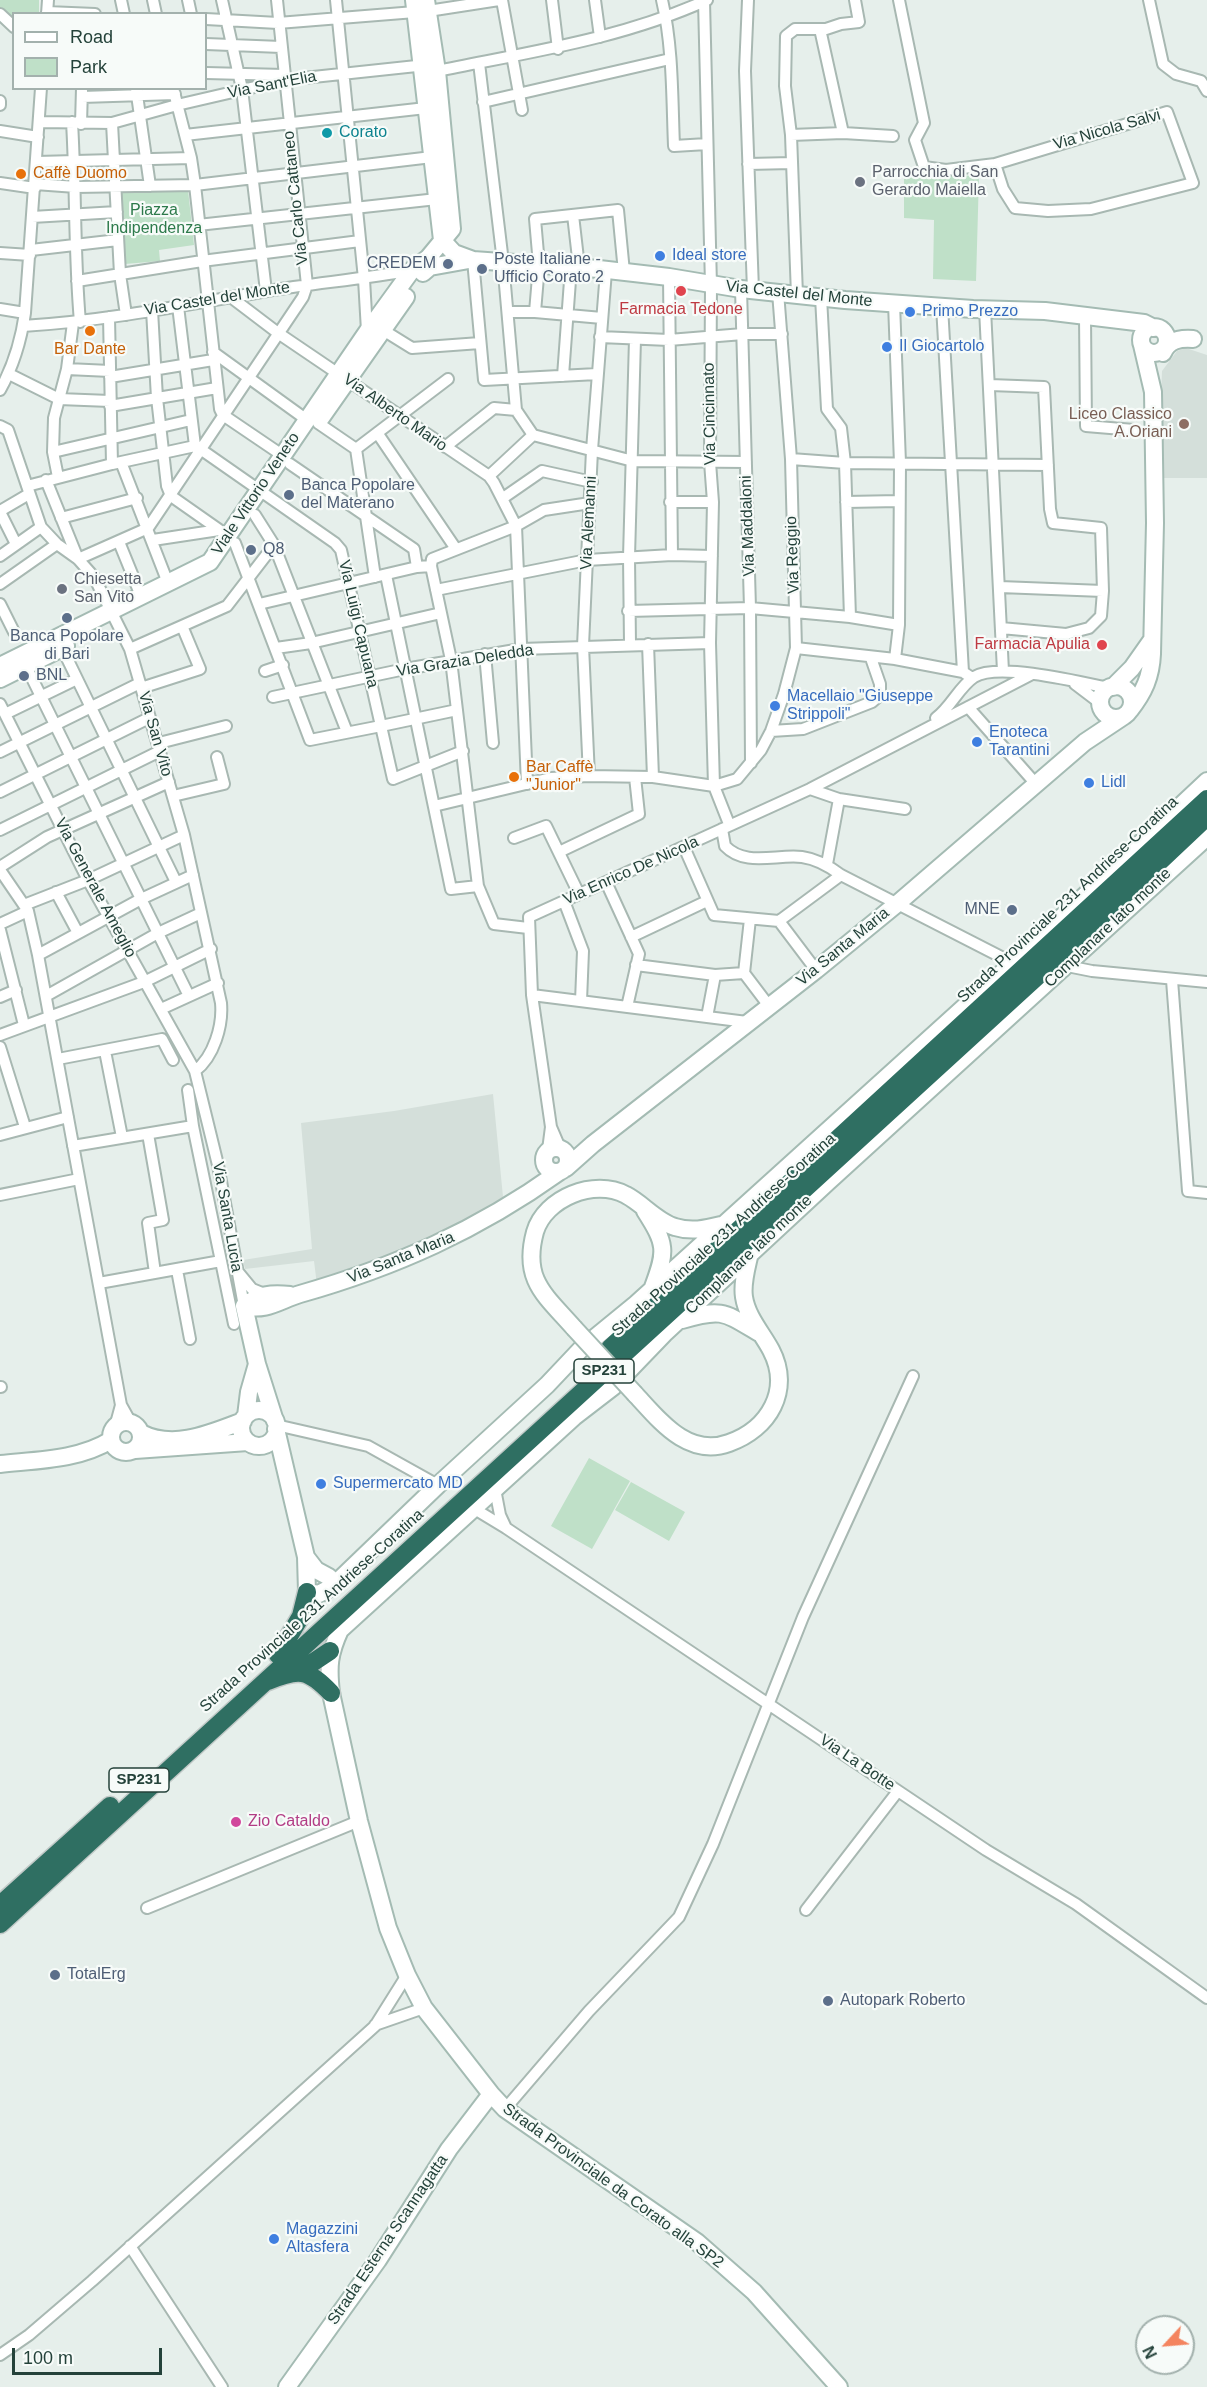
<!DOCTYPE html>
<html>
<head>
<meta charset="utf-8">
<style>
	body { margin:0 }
	#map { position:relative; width:1207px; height:2387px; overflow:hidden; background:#e6efeb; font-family:Arial,sans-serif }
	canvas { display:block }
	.legend { position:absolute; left:12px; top:12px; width:195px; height:78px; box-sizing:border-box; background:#f7fbf9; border:2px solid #a3b1ad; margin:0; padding:8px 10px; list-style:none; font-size:18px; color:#24423a }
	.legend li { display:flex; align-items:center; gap:12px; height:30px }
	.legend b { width:30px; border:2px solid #a3b1ad }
	.north { position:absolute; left:1135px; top:2315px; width:60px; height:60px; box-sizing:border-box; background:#f7fbf9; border:2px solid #a3b1ad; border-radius:50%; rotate:244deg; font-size:16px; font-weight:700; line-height:24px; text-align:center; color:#24423a }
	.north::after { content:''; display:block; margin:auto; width:21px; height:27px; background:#f4845f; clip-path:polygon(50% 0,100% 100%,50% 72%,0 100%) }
	.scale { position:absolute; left:12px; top:2348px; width:150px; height:27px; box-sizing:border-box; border:3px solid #24423a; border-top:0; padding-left:8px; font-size:18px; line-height:21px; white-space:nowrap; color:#24423a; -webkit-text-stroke:4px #f7fbf9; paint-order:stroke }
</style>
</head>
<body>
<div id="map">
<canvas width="1207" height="2387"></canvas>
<ul class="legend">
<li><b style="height:8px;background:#fff"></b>Road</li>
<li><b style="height:16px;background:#bfe0c8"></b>Park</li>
</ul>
<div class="north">N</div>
<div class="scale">100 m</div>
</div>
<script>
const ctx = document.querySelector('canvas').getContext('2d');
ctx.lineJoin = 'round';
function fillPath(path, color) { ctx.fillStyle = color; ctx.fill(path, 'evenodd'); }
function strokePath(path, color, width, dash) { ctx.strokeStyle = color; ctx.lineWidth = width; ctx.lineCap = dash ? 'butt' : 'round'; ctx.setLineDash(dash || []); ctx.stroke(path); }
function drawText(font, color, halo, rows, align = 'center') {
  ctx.font = font + ' Arial,sans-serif'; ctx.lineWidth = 4.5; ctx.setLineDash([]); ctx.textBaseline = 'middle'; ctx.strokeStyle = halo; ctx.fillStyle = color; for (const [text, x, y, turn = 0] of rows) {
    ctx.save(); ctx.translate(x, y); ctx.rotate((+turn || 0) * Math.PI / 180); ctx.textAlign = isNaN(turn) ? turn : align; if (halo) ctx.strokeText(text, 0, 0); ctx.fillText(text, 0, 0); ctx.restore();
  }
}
fillPath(new Path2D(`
	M1186,348L1207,355V478H1158L1162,371L1177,351Z
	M493,1094L503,1197L455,1228L410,1250L317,1285L314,1261L245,1269L243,1260L312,1249L301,1123L394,1111Z`), '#d4dfda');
fillPath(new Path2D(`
	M0,0H39V13L14,14L13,21L0,9Z
	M904,173L979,176L976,281L933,279L934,220L904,218Z
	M188,190L194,245L159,250L160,261L125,264L120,192Z
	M589,1458L630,1481L592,1549L551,1526Z
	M631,1482L685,1512L669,1541L615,1510Z`), '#bfe0c8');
const street = new Path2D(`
	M121,0L124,14
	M153,0L156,14
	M188,0L191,14
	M222,0L242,89L266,291
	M336,0L364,279L367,331
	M502,0L522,110
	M552,0L558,49
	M595,0L600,37
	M662,0C673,47 672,98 674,146L707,144
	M748,0L745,71L753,290
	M899,0L924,123L915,140L924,167L946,170L995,164L1167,112L1193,183L1091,209L1048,211L1015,208L1003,189L995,164
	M1149,0L1163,64L1176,74L1201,81L1207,91
	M704,1L711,285L710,462L713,502L710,643L714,786L729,824
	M428,11L499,0
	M47,12L95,14
	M0,14L14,27
	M47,14L48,0
	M206,19L278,23L415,12
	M206,44L281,47
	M479,63L503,262L516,410
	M437,71C529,52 621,39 707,0
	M206,73L284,75
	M136,88L150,186
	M173,88L191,158L195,185L220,409L223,415L282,455
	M82,97L175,94
	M0,101V105
	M483,102L670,59
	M40,122L112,123L177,105L285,80L426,65
	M72,122C76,189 74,255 80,322
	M112,123L120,274L126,315
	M81,124L82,88
	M0,131L38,137
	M843,133L893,136
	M185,135L426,108
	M791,135L843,133L820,29
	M37,162L191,158
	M748,164L792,163
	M0,183L35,188
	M35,184L76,187L195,185L432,157
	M573,215L579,267
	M32,217L117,212
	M198,225L437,199
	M31,250L118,240
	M0,253L30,255
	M473,260L484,380L597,374
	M669,277L672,555
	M77,281L202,261L360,241
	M741,289L750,608L751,763
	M797,295L791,135L785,86L786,36L795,29H826L841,24L859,22L855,0
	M821,297L827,409L841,428L845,463L850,617
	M232,298L278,333L489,476L494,483L516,526L527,784
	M894,303L900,463L899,625L895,659
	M178,306L195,446
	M942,306L963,672
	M0,309L25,313
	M985,309L1003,671
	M152,310L157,398L167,486L171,496L228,536
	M508,312H535L602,318
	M535,312L539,265L535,219L618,210L624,272
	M109,317L112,464
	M1085,317L1086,426L1134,430
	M23,326C105,321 186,305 267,291C315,283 364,279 412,270
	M383,330L412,348L480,343
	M600,337L669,340L743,334H782
	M213,352L307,420
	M67,369L110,371
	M9,374L59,399L110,401
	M563,376L571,267
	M110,377L213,360
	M990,385L1044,387L1050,509L1053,523L1101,528L1103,591L1101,616L1089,628L1066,634L1001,628
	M0,390C14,365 21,341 25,313L41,88
	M110,406L217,388
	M318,423L356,449L375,577
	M0,426L8,430L41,527L57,544L78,559L94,577L130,649L184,835L221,1003C223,1025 214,1057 195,1071
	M378,434L456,549
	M533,435L633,461L746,462
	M196,446L335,543L341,550L381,726L457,710
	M445,447L494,408L516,410L533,435L489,476
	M356,449L448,379
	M53,452L191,420
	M791,459L845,463L1048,465
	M121,462L168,583
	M290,464L414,549L417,567
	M58,477L53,452L54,418L67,369L73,323
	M46,480L78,559L148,528L303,297L307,285L277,0
	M27,486L112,464L195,446
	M503,498L542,471L592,482
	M670,502H713
	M846,502L899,501
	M0,511L29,494
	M0,512L16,544
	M255,515L274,545L347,732
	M61,518L137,498
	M153,540L219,530
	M119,542L141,596
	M235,543L310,740L381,726L393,779L463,751
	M0,556L41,527
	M431,566L451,660L478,886L494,924L528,928
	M386,575L451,889L478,886
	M0,584L57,544
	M1000,587L1103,591
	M436,590L587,560L672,555L712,556
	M0,604L14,632
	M259,604L417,567L431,566L432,559L516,526L544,510L590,503
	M628,611L750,608L850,617L899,625
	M630,644L629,557L635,339
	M648,644L653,777
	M62,648L176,882
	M276,648L311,643L441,613
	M796,648L895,659L963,672L969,676
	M130,649L227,606L274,545
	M485,654L493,743
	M26,666L189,996
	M265,671L283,665
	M1075,684L1100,703
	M141,688L200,669L182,626
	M273,697L405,669L521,649L710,643
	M0,704L88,880L195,1071L218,1165L244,1306
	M968,707L1036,784
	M5,714L77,679
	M936,718C951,707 959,687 974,677C998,662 1080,682 1108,688
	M771,731L803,729L872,702L880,695V684L871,658
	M159,743L226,726
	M0,752L140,683
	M589,776L583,646L592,450L606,271
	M810,789L839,799L905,809
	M0,792L149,718
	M173,796L224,784L217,757
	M434,806L551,778L589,776L653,777L714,786L737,779L761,750L771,731L784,694L796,648L791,459L778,292
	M722,829L725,846C745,867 776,854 802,857C817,859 829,866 841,875L1013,963
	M0,830L160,751
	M514,838L546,826L579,894
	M684,847L714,915L779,921L841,875
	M559,852L639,814L635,777
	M827,864L839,799
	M0,867L47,837L169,782
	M0,870L28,911L38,955L121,1405L131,1423
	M606,882L639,954L627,1007
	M56,892L78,933
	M564,901L583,951L581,1001
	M24,905L88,880L184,835
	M750,919L744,973L769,1006
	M779,921L816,970
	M0,924L28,911
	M0,930L24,1025
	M631,937L707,901
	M38,955L141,899L193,875
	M636,965L715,975L744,973
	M1067,966L1092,971L1207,982
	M1172,980L1188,1191L1207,1193
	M532,995L747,1022
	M46,996L158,933L201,913
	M0,997L16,990
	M161,1009L218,983
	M707,1017L715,975
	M0,1035L144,982L211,949
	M0,1047L25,1127
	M105,1051L122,1137
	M58,1059L162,1039L173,1060
	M193,1126L234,1324
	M551,1127L560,1148
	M148,1134L163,1220L148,1223L155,1273
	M0,1135L68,1117
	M73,1146L193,1126L188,1090
	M548,1150L551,1127L532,995L529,917L810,789L1032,674
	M0,1195L79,1179
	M177,1270L190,1339
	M238,1272L252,1289L267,1295
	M99,1283L221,1261
	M0,1387H1
	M276,1425L368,1446L438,1485
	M115,1427L121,1405
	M495,1489L500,1515L506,1528
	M473,1508L506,1528L986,1850L1076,1904L1207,1998
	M147,1908L359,1821
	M806,1910L898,1791
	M375,2025L424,2008
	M505,2109L589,2011L679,1917L713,1844L803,1617L913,1376
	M130,2246L222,2387
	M0,2355L29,2335L92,2281L375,2026L407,1975`);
const secondary = new Path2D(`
	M414,0L442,240
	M442,240L454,253L473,260L599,269L669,277L741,289L845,300L973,309L1045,311L1144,323L1154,328
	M423,273L430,267L469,260
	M1141 340a13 13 0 1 1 26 0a13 13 0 1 1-26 0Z
	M1163,353C1168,340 1180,338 1193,339
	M321,418L406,297
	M0,666L210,562L367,332L412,270L428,258L452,229L437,71L426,0
	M0,679L66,646
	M1100 702a16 16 0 1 1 32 0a16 16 0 1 1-32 0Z
	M1113,687L1132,668L1151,641
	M1130,710C1144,692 1151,677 1152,654L1155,523L1153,392L1142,345
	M544 1160a12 12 0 1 1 24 0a12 12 0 1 1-24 0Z
	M566,1168L593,1144L816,970L898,903L1085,742L1124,716
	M645,1211C666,1244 667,1250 653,1287
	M244,1306C266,1312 280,1300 300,1294C395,1267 478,1230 559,1172
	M244,1306L257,1364L275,1421
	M244,1306C258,1294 272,1293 290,1295
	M682,1320C722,1308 724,1312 759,1333
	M574,1328C545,1295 522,1280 535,1232C545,1198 594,1178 626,1195C642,1203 657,1222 675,1227C691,1232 705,1229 721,1225
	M635,1394C660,1421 688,1458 729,1443C769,1429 792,1390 771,1350C762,1333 747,1317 744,1297C742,1284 746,1270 749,1257
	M241 1428a18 18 0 1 1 36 0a18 18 0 1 1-36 0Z
	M246,1416L249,1392L257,1364
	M111 1437a15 15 0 1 1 30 0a15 15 0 1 1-30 0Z
	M276,1429L306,1557L307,1592
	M141,1433C174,1450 211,1433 243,1421
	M135,1450L248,1442
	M0,1464C37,1460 79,1460 111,1440
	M306,1557L316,1570L329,1577
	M307,1592L319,1594L333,1586L438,1485L547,1385L581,1349L636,1304L1013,963L1207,781
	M287,2387L378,2260L449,2149L491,2094
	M839,2387L754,2292L697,2242L505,2109L491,2094L424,2008L407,1975L388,1928L359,1821L331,1693C328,1666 329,1654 340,1630L574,1417L613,1387L664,1334L828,1182L1207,837`);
const highway = new Path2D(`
	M610,1348L1207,799
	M278,1655L301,1616L307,1592
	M300,1671L330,1651
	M268,1681C299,1668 308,1669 331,1693
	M0,1905L110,1806
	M0,1924L1054,961L1207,817`);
strokePath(street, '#a8b8b2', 14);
strokePath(secondary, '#a4bbb3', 20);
strokePath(highway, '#c2cac8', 21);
strokePath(street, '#fff', 10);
strokePath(secondary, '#fff', 16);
strokePath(highway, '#2f6f62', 18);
const secondaryBridge = new Path2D(`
	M574,1328L635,1394`);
strokePath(secondaryBridge, '#a4bbb3', 20, []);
strokePath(secondaryBridge, '#fff', 16);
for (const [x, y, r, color] of [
	[327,133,6,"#0f9aa8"],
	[21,174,6,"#e8710a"],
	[860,182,6,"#6b7280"],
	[660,256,6,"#3f7fe0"],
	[448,264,6,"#5c6f8a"],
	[482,269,6,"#5c6f8a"],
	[681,291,6,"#e0444e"],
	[910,312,6,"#3f7fe0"],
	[90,331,6,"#e8710a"],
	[887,347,6,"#3f7fe0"],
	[1184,424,6,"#8d6e63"],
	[289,495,6,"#5c6f8a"],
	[251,550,6,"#5c6f8a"],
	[62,589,6,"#6b7280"],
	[67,618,6,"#5c6f8a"],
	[1102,645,6,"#e0444e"],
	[24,676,6,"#5c6f8a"],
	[775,706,6,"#3f7fe0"],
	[977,742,6,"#3f7fe0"],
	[514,777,6,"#e8710a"],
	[1089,783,6,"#3f7fe0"],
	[1012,910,6,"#5c6f8a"],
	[321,1484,6,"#3f7fe0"],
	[236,1822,6,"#d1479c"],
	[55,1975,6,"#5c6f8a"],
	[828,2001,6,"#5c6f8a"],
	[274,2239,6,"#3f7fe0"]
]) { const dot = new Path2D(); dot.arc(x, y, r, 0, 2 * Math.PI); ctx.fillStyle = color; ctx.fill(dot); strokePath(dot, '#f7fbf9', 2); }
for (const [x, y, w] of [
	[604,1371,60],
	[139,1780,60]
]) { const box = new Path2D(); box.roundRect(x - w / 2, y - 12, w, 24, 4.5); ctx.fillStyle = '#f7fbf9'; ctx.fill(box); strokePath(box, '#24423a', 1.5); }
drawText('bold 15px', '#24423a', null, [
	["SP231",604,1371],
	["SP231",139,1780]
]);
drawText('16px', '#24423a', '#f7fbf9', [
	["Via Sant'Elia",272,85,-11],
	["Via Nicola Salvi",1107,130,-16],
	["Via Carlo Cattaneo",296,198,-96],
	["Via Castel del Monte",799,294,6],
	["Via Castel del Monte",217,299,-9],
	["Via Alberto Mario",395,413,35],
	["Via Cincinnato",710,414,-91],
	["Viale Vittorio Veneto",256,494,-56],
	["Via Alemanni",589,523,-87],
	["Via Maddaloni",748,526,-92],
	["Via Reggio",793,555,-92],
	["Via Luigi Capuana",358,624,77],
	["Via Grazia Deledda",465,661,-9],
	["Via San Vito",155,734,74],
	["Via Enrico De Nicola",631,871,-24],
	["Via Generale Ameglio",95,888,62],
	["Strada Provinciale 231 Andriese-Coratina",1068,900,-43],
	["Complanare lato monte",1108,928,-43],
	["Via Santa Maria",843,947,-39],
	["Via Santa Lucia",227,1217,80],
	["Strada Provinciale 231 Andriese-Coratina",724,1235,-42],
	["Complanare lato monte",749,1255,-43],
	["Via Santa Maria",401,1258,-22],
	["Strada Provinciale 231 Andriese-Coratina",312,1611,-42],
	["Via La Botte",857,1763,34],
	["Strada Provinciale da Corato alla SP2",613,2186,36],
	["Strada Esterna Scannagatta",388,2240,-56]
]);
drawText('16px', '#0d838f', '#f7fbf9', [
	["Corato",339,133]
], 'left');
drawText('16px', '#5b616d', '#f7fbf9', [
	["Parrocchia di San",872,173],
	["Gerardo Maiella",872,191],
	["Chiesetta",74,580],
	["San Vito",74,598]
], 'left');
drawText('16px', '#c56008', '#f7fbf9', [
	["Caffè Duomo",33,174],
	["Bar Dante",90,350,"center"],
	["Bar Caffè",526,768],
	["\"Junior\"",526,786]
], 'left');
drawText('16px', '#2d7a4b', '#f7fbf9', [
	["Piazza",154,211],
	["Indipendenza",154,229]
]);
drawText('16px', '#366cbe', '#f7fbf9', [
	["Ideal store",672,256],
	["Primo Prezzo",922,312],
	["Il Giocartolo",899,347],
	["Macellaio \"Giuseppe",787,697],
	["Strippoli\"",787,715],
	["Enoteca",989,733],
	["Tarantini",989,751],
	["Lidl",1101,783],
	["Supermercato MD",333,1484],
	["Magazzini",286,2230],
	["Altasfera",286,2248]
], 'left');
drawText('16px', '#4e5e75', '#f7fbf9', [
	["Poste Italiane -",494,260],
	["Ufficio Corato 2",494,278],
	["CREDEM",436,264,"right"],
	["Banca Popolare",301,486],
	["del Materano",301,504],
	["Q8",263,550],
	["Banca Popolare",67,637,"center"],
	["di Bari",67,655,"center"],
	["BNL",36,676],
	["MNE",1000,910,"right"],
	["TotalErg",67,1975],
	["Autopark Roberto",840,2001]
], 'left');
drawText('16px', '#be3a42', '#f7fbf9', [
	["Farmacia Tedone",681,310],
	["Farmacia Apulia",1090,645,"right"]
]);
drawText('16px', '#785e54', '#f7fbf9', [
	["Liceo Classico",1172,415],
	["A.Oriani",1172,433]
], 'right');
drawText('16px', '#b23c85', '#f7fbf9', [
	["Zio Cataldo",248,1822]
], 'left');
</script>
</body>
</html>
